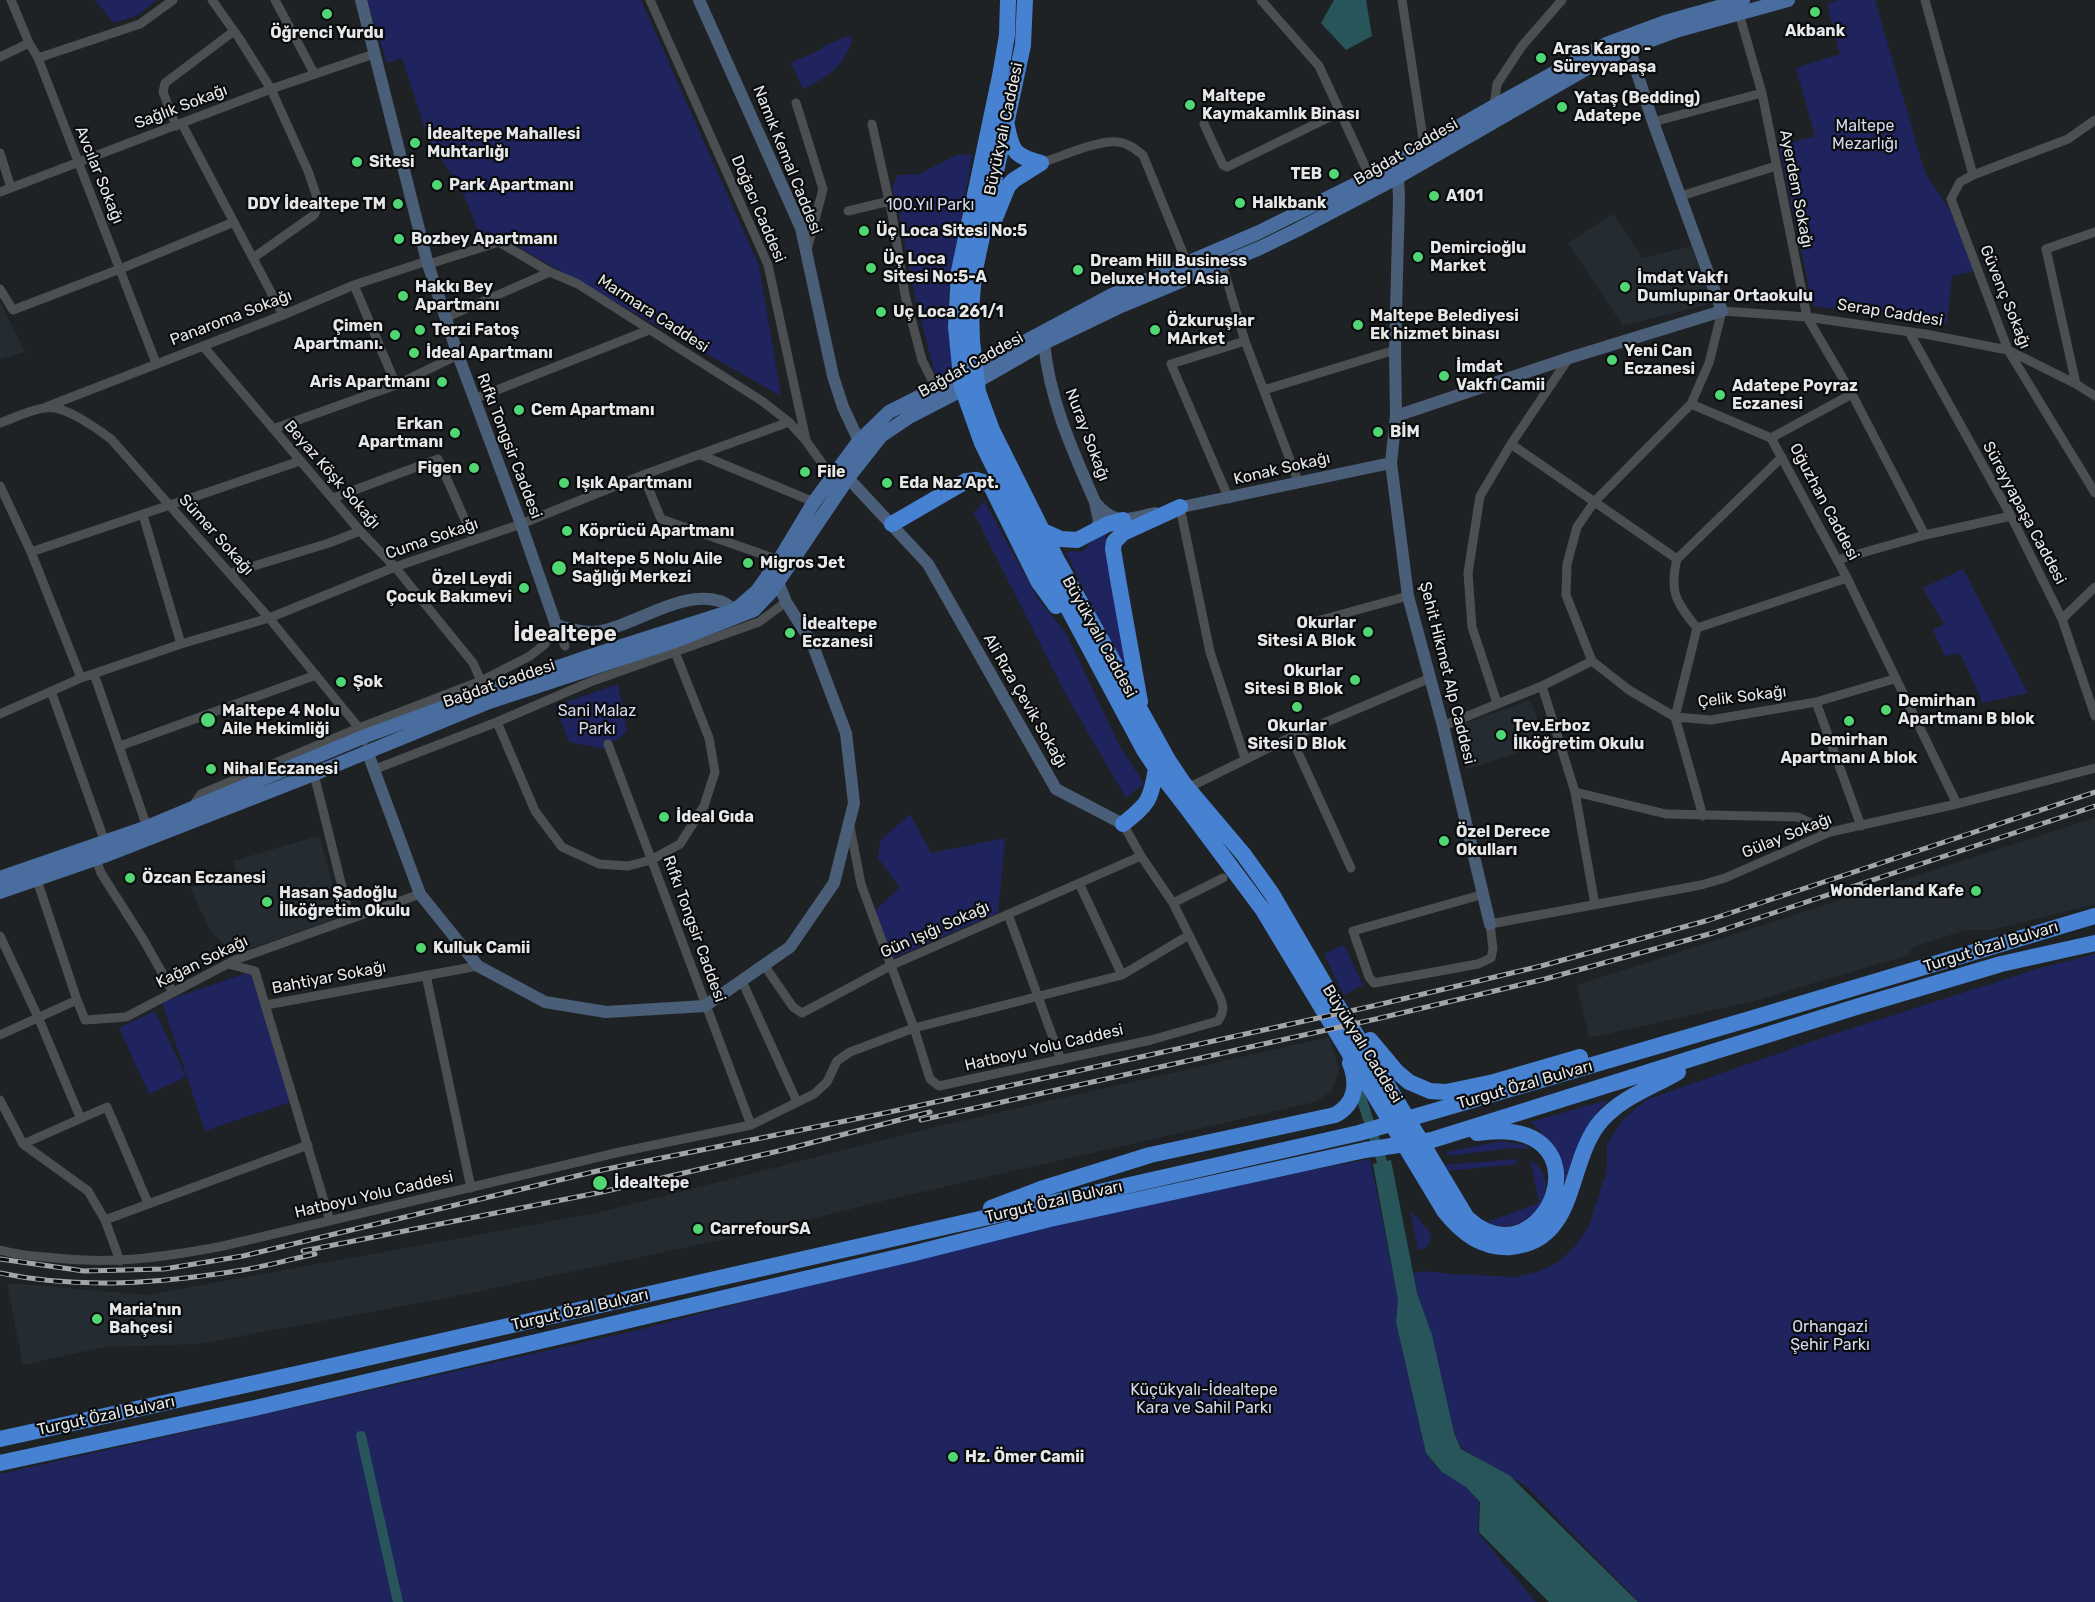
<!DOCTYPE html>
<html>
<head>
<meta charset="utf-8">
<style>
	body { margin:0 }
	canvas { display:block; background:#1f2224 }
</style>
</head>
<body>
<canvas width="2095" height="1602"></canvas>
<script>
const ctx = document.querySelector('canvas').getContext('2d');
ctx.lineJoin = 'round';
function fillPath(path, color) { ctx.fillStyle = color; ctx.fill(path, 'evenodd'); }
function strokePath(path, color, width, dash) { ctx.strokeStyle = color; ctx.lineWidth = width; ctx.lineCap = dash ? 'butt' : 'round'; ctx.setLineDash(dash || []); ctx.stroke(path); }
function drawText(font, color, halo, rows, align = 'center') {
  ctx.font = font + ' Rubik,sans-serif'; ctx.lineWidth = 4.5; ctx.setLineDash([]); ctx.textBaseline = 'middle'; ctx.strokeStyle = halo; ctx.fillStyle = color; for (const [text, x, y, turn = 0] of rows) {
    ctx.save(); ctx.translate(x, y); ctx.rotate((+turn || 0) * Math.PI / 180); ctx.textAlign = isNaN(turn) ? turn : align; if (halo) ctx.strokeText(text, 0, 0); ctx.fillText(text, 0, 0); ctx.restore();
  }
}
fillPath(new Path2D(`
	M1613,214L1643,258L1691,246L1711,303L1623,326L1568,243Z
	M0,302L25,352L0,359Z
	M1530,700L1547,743L1467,769L1455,727Z
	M2095,818V904L1992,930H1965L1913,947L1908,955L1754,1001L1589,1038L1577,985Z
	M319,836L342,916L235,954L211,932L190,887L237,875L233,861Z
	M1329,1037L1339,1070L1332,1091L1315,1102L890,1199L763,1231L451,1297L198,1344L103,1347L23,1365L7,1283L147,1295L527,1226L601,1212L935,1127Z`), '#242c32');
fillPath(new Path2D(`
	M95,0H157L138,15L114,23Z
	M367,0H641L759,266L781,396L497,235L481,240C471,209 457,173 432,151L402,58L387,63Z
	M1838,0H1875L1925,173L1950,210L1974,271L1952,276L1947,323L1813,306L1779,146L1815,136L1796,68L1840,54L1827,4Z
	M849,35L852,39C845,66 827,78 803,89L791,63L822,49V47Z
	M972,154L948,297L949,330L953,372L936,378L915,296L899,212L892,188L898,175L920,174L956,155Z
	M984,501L1037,597L1067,635L1119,745L1144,784L1126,798L1064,691L974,513Z
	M1105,533L1133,692L1066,552L1083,551L1096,538Z
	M1963,569L2028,693L1983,703L1960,653L1945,656L1933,630L1944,624L1923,588Z
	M618,684L627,732L604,749L569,742L555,706Z
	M910,814L931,853L1005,838L998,913L893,958L875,911L900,887L878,858L880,841Z
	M1344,945L1363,985L1344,995L1324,954Z
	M2095,954V1602H1639L1526,1486L1462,1449L1454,1433L1411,1274L1424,1271L1450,1274L1516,1277L1540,1271L1560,1261L1576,1245L1589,1226L1607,1170V1145L1617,1128L1625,1118L1646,1100L1825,1037L2037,969Z
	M250,972L293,1101L205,1131L162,1002Z
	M155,1011L186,1077L149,1094L119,1028Z
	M1608,1100C1583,1125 1576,1154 1562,1186C1560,1153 1555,1143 1530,1122Z
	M1501,1141L1526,1145L1529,1149L1514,1148L1447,1156V1152Z
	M1370,1159L1398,1300L1396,1322L1426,1453C1437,1471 1447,1474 1463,1484C1470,1488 1474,1496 1479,1502L1478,1533L1536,1602H0V1474L638,1330L997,1236L1279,1176Z
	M1517,1159L1516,1164L1446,1171L1443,1165Z
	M1530,1160C1569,1182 1529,1242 1487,1222L1539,1203Z
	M1410,1210L1430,1232C1432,1243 1428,1248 1418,1250Z`), '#1f235e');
fillPath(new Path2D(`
	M1334,0H1366L1372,36L1346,50L1321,23Z
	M1391,1160L1417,1293L1432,1335L1454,1433L1461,1449L1509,1475L1638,1602H1549L1479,1532L1480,1502L1466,1487L1442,1472L1426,1453L1396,1322L1398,1300L1373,1164Z`), '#275559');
strokePath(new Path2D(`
	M1357,1085L1382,1162
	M361,1436L398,1602`), '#275559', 10);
strokePath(new Path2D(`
	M11,0L29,43L38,58L156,363
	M212,0L239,38L271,89L308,171L318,200V207L314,215L253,258
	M275,0L314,73
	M650,0L768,265L806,440
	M1261,0L1319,66L1370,177
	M1402,0L1424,145
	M1925,0L1973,175
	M1738,10L1762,93L1807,317L1852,394L1925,535
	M0,57L29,43
	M38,58L140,24L173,0
	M796,103L823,189L807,250
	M1494,106L1497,84L1522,46L1562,0
	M2095,120L2068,139L1973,175L1960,182L1951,199L2008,350L2095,493
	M1653,122L1762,93
	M182,124L283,315
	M872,124L892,214L905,295L922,360L936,388
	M1204,124L1223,165L1227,167L1340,112
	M176,126L163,92L165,83L234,31
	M0,153L11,188
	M1041,163C1060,157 1100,139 1118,142C1128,143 1135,149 1143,155L1187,263
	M0,192L271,89L374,54
	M1681,196L1776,166
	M848,211L890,201
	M429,264L499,242L550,272L578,284L762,401L789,422L806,441L832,477
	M1222,264L1245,341L1298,481
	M354,285L396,385
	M0,289L13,310L120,269L234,222
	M445,318L550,272
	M1909,332L2011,516L2062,619L2095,716
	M203,346L360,531L395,567L473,663L481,681
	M2076,384L2046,249L2095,232
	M1264,390L1395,350
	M474,399L649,330
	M1691,404L1771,438L1847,578L1957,804
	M46,407L283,315L354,285L427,261
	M0,423C14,418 30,410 44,408C64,404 96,428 111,439L269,618L359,728L364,741
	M273,429L396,385L458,355
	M1771,438L1852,394
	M1511,444L1677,559
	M701,455L814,502
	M643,475L661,519L779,560
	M0,486L31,552L81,678
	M333,498L438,459L474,540
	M1229,499L1171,364L1245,341
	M1180,507L1210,652L1245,758
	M143,515L181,644
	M31,552L300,461
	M1837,560L1925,535L2011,516
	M231,573L329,543L360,531
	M2062,619L2095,587
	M1317,621L1408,596
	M556,625L565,646
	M1697,628L1847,578
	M94,674L147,827
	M1894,679L1816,702L1711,720L1675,717L1629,690L1592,661L1566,595L1567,564L1577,527L1595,501L1691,404L1709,363L1722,311L1807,317L1925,334L2008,350L2076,384L2095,396
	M1542,686L1575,792L1595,905
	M51,691L105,842
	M1816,702L1861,826
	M1497,703L1472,627L1468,573L1480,496L1511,444L1569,358
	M0,714L81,678L181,644L269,618L395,567L521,524L643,475L789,422
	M497,722L535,811L562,847L599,864L628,866L651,860L680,844L704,806L715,772L709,738L675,652
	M1443,726L1542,686L1592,661
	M1291,737L1351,868
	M608,744L751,1125
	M120,746L316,675
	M373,770L497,722L590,682L759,622L786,602
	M314,774L350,919
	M1184,784L1194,785L1291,737L1430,678
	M1575,792L1666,814L1798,817L1830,832
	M192,807L201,794L359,728L481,681L530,656L545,644L556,625
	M1703,816L1675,717L1697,628C1676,602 1669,592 1677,559L1782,457
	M850,827L861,884L914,1028L930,1079L939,1086L1151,1040L1218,1021C1224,1012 1224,1007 1220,997L1173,903L1141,856L1123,824
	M96,859L101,873L143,939L173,992
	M1079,883L1122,975
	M1484,894L1353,931L1369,977L1374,983L1478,964L1491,958L1493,949L1490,924L1701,885L1725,878L1830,832L1957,804L2095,768
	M1173,903L1223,878
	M1008,914L1061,1060
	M0,936L38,1017L80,1117
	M228,964L255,971L330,1221
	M764,965L793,1007L802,1013L890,966L1141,856
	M426,975L471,1188
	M742,981L797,1102
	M77,1000L85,1020L126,1017L235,960L420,894
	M266,1005L478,966
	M0,1035L77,1000L37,880
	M0,1100L23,1144L88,1191L105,1220L120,1261
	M23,1144L107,1107L148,1203
	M105,1220L308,1145
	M0,1250C15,1254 30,1256 45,1257C110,1265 160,1258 223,1246L620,1152L751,1125L814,1094L827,1082L837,1061L850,1052L914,1028L1122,975L1189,935`), '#4c4f52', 9);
strokePath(new Path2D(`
	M361,0L427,261L458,355L521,524L556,625C571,630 587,634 602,631C638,623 683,590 719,601C725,602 730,607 735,610
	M699,0L801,228L833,376L843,407L859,441
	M1395,168L1398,177L1399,198L1395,350L1396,416L1391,463L1408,596L1443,726L1490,924
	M1044,343C1050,402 1072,449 1095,502
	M1396,416L1569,358L1722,311L1653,122L1629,48
	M848,478L928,564L1056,789L1123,824
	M1172,509L1391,463
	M1096,530L1099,521L1095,502C1115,527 1128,519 1155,513
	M367,751L420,894L478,966L545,1002L606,1012L705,1006L790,947L834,883L854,803L846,733L812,643L786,602L778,582`), '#4a5e78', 12);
strokePath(new Path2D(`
	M0,878L147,827L363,737L485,692L581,659L735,610L757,591L779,560L814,502L859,441L889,412L978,367L1112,295L1257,233L1370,177L1494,106L1606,44L1665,22L1743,0
	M0,892L104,856L314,774L489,702L675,641L754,610L771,592L848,478L881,436L909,417L969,386L1044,343L1121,306L1260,248L1297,230L1398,177L1591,66L1629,48L1679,30L1788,0`), '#496d9f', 14);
strokePath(new Path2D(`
	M1008,0L1007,35L1000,76L959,271L956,327L962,387L982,443L1010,500L1144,750L1156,768L1187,808L1263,910L1445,1212C1462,1233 1482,1249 1511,1247C1579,1241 1566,1161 1601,1121C1622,1097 1651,1088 1678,1072
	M1025,0L1023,45L974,274L971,309L972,341L978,392L992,430L1058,562L1168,760L1184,784L1244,855L1272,894L1332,997L1371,1058L1467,1218C1544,1289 1617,1113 1477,1133
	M1007,126C1012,152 1015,156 1041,163
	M991,228L1008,186L1014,180L1041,163
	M892,524L966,481L976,480L990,484L1038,581L1056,606
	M1043,531L1061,539L1077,540L1108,524L1123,520
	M1140,702L1119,585L1113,549L1114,542L1123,533L1180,507
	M1123,824C1148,804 1151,801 1156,768
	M1370,1040L1396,1071L1409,1082L1430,1091L1446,1092L1494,1082L1580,1057
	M991,1208L1041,1189L1150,1155L1335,1115C1356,1104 1358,1083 1350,1063
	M0,1439L305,1372L1359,1133L1750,1019L2095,916
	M0,1463L255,1408L911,1254L1050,1219L1365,1150L1432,1140L1856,1007L2001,964L2095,943`), '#4781d2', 16);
const rail = new Path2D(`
	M921,1120L1376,1019L1545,979L1713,933L2095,806
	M303,1251L602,1192L787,1149L930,1112
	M0,1259L84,1271L164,1269L243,1256L597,1171L885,1113L1373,1006L1541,966L1709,920L2095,792
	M0,1273C80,1290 163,1283 243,1270C267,1266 291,1259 315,1254`);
strokePath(rail, '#a2a4a6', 5);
strokePath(rail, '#0a0b0c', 3, [9]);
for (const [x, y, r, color] of [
	[1815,12,6,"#51d674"],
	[327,14,6,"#51d674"],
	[1541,58,6,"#51d674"],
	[1190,105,6,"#51d674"],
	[1562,107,6,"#51d674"],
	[415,143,6,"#51d674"],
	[357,162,6,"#51d674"],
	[1334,174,6,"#51d674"],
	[437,185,6,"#51d674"],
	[1434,196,6,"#51d674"],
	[1240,203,6,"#51d674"],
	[398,204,6,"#51d674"],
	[864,231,6,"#51d674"],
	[399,239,6,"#51d674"],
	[1418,257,6,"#51d674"],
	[871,268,6,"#51d674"],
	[1078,270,6,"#51d674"],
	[1625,287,6,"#51d674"],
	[403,296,6,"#51d674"],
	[881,312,6,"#51d674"],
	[1358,325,6,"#51d674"],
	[420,330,6,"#51d674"],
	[1155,330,6,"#51d674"],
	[395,335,6,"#51d674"],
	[414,353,6,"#51d674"],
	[1612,360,6,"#51d674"],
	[1444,376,6,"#51d674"],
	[442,382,6,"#51d674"],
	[1720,395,6,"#51d674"],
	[519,410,6,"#51d674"],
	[1378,432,6,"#51d674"],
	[455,433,6,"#51d674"],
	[474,468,6,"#51d674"],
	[805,472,6,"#51d674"],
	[564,483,6,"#51d674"],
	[887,483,6,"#51d674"],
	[567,531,6,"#51d674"],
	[748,563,6,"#51d674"],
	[559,568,8,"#51d674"],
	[524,588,6,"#51d674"],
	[1368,632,6,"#51d674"],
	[790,633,6,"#51d674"],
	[1355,680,6,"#51d674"],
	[341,682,6,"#51d674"],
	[1297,707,6,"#51d674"],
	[1886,710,6,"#51d674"],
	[208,720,8,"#51d674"],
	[1849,721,6,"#51d674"],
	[1501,735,6,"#51d674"],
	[211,769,6,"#51d674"],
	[664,817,6,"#51d674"],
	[1444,841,6,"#51d674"],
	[130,878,6,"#51d674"],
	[1976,891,6,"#51d674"],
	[267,902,6,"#51d674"],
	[421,948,6,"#51d674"],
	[600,1183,8,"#51d674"],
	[698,1229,6,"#51d674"],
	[97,1319,6,"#51d674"],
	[953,1457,6,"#51d674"]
]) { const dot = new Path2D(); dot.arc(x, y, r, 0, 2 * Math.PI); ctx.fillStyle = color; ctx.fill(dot); strokePath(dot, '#0a0b0c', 2); }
drawText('bold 16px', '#e6e7e9', '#0a0b0c', [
	["Akbank",1815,31,"center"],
	["Öğrenci Yurdu",327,33,"center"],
	["Aras Kargo -",1553,49],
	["Süreyyapaşa",1553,67],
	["Maltepe",1202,96],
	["Kaymakamlık Binası",1202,114],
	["Yataş (Bedding)",1574,98],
	["Adatepe",1574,116],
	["İdealtepe Mahallesi",427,134],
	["Muhtarlığı",427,152],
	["Sitesi",369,162],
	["TEB",1322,174,"right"],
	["Park Apartmanı",449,185],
	["A101",1446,196],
	["Halkbank",1252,203],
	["DDY İdealtepe TM",386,204,"right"],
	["Üç Loca Sitesi No:5",876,231],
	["Bozbey Apartmanı",411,239],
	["Demircioğlu",1430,248],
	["Market",1430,266],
	["Üç Loca",883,259],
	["Sitesi No:5-A",883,277],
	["Dream Hill Business",1090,261],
	["Deluxe Hotel Asia",1090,279],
	["İmdat Vakfı",1637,278],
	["Dumlupınar Ortaokulu",1637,296],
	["Hakkı Bey",415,287],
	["Apartmanı",415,305],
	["Uç Loca 261/1",893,312],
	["Maltepe Belediyesi",1370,316],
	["Ek hizmet binası",1370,334],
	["Özkuruşlar",1167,321],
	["MArket",1167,339],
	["Çimen",383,326,"right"],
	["Apartmanı.",383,344,"right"],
	["Terzi Fatoş",432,330],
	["Yeni Can",1624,351],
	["Eczanesi",1624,369],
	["İdeal Apartmanı",426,353],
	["İmdat",1456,367],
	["Vakfı Camii",1456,385],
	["Aris Apartmanı",430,382,"right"],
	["Adatepe Poyraz",1732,386],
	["Eczanesi",1732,404],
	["Cem Apartmanı",531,410],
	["Erkan",443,424,"right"],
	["Apartmanı",443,442,"right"],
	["BİM",1390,432],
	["Figen",462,468,"right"],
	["File",817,472],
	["Işık Apartmanı",576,483],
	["Eda Naz Apt.",899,483],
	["Köprücü Apartmanı",579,531],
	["Maltepe 5 Nolu Aile",572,559],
	["Sağlığı Merkezi",572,577],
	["Migros Jet",760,563],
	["Özel Leydi",512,579,"right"],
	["Çocuk Bakımevi",512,597,"right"],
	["Okurlar",1356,623,"right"],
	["Sitesi A Blok",1356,641,"right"],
	["İdealtepe",802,624],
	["Eczanesi",802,642],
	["Okurlar",1343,671,"right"],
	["Sitesi B Blok",1343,689,"right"],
	["Şok",353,682],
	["Demirhan",1898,701],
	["Apartmanı B blok",1898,719],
	["Maltepe 4 Nolu",222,711],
	["Aile Hekimliği",222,729],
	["Okurlar",1297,726,"center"],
	["Sitesi D Blok",1297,744,"center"],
	["Tev.Erboz",1513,726],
	["İlköğretim Okulu",1513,744],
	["Demirhan",1849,740,"center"],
	["Apartmanı A blok",1849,758,"center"],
	["Nihal Eczanesi",223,769],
	["İdeal Gıda",676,817],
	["Özel Derece",1456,832],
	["Okulları",1456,850],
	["Özcan Eczanesi",142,878],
	["Wonderland Kafe",1964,891,"right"],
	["Hasan Şadoğlu",279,893],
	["İlköğretim Okulu",279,911],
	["Kulluk Camii",433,948],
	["İdealtepe",614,1183],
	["CarrefourSA",710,1229],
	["Maria'nın",109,1310],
	["Bahçesi",109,1328],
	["Hz. Ömer Camii",965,1457]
], 'left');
drawText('16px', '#e6e7e9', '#0a0b0c', [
	["Sağlık Sokağı",181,107,-21],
	["Büyükyalı Caddesi",1004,129,-78],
	["Bağdat Caddesi",1406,152,-30],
	["Namık Kemal Caddesi",787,160,68],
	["Avcılar Sokağı",99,175,68],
	["Ayerdem Sokağı",1796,189,79],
	["Doğacı Caddesi",758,209,67],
	["Güvenç Sokağı",2005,297,68],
	["Serap Caddesi",1890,313,9],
	["Marmara Caddesi",653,314,33],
	["Panaroma Sokağı",231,318,-21],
	["Bağdat Caddesi",971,365,-29],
	["Nuray Sokağı",1087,435,69],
	["Rıfkı Tongsir Caddesi",509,446,69],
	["Konak Sokağı",1282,469,-13],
	["Beyaz Köşk Sokağı",332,475,49],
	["Oğuzhan Caddesi",1824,502,62],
	["Süreyyapaşa Caddesi",2024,513,62],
	["Sümer Sokağı",216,535,48],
	["Cuma Sokağı",432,539,-19],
	["Büyükyalı Caddesi",1099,637,61],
	["Şehit Hikmet Alp Caddesi",1447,673,76],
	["Bağdat Caddesi",499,684,-19],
	["Çelik Sokağı",1742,697,-7],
	["Ali Rıza Çevik Sokağı",1025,701,60],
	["Gülay Sokağı",1787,836,-22],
	["Rıfkı Tongsir Caddesi",694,929,70],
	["Gün Işığı Sokağı",935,930,-24],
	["Turgut Özal Bulvarı",1991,947,-17],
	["Kağan Sokağı",202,962,-26],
	["Bahtiyar Sokağı",329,978,-11],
	["Büyükyalı Caddesi",1362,1044,58],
	["Hatboyu Yolu Caddesi",1044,1048,-13],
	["Turgut Özal Bulvarı",1525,1085,-16],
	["Hatboyu Yolu Caddesi",374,1195,-13],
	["Turgut Özal Bulvarı",1054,1202,-13],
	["Turgut Özal Bulvarı",580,1310,-13],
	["Turgut Özal Bulvarı",106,1416,-12]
]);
drawText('16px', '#d3d8ef', '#0a0b0c', [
	["Maltepe",1865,126],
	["Mezarlığı",1865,144],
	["100.Yıl Parkı",930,205],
	["Sani Malaz",597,711],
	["Parkı",597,729],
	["Orhangazi",1830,1327],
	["Şehir Parkı",1830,1345],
	["Küçükyalı-İdealtepe",1204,1390],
	["Kara ve Sahil Parkı",1204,1408]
]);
drawText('bold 22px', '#e6e7e9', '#0a0b0c', [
	["İdealtepe",565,635]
]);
</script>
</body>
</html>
